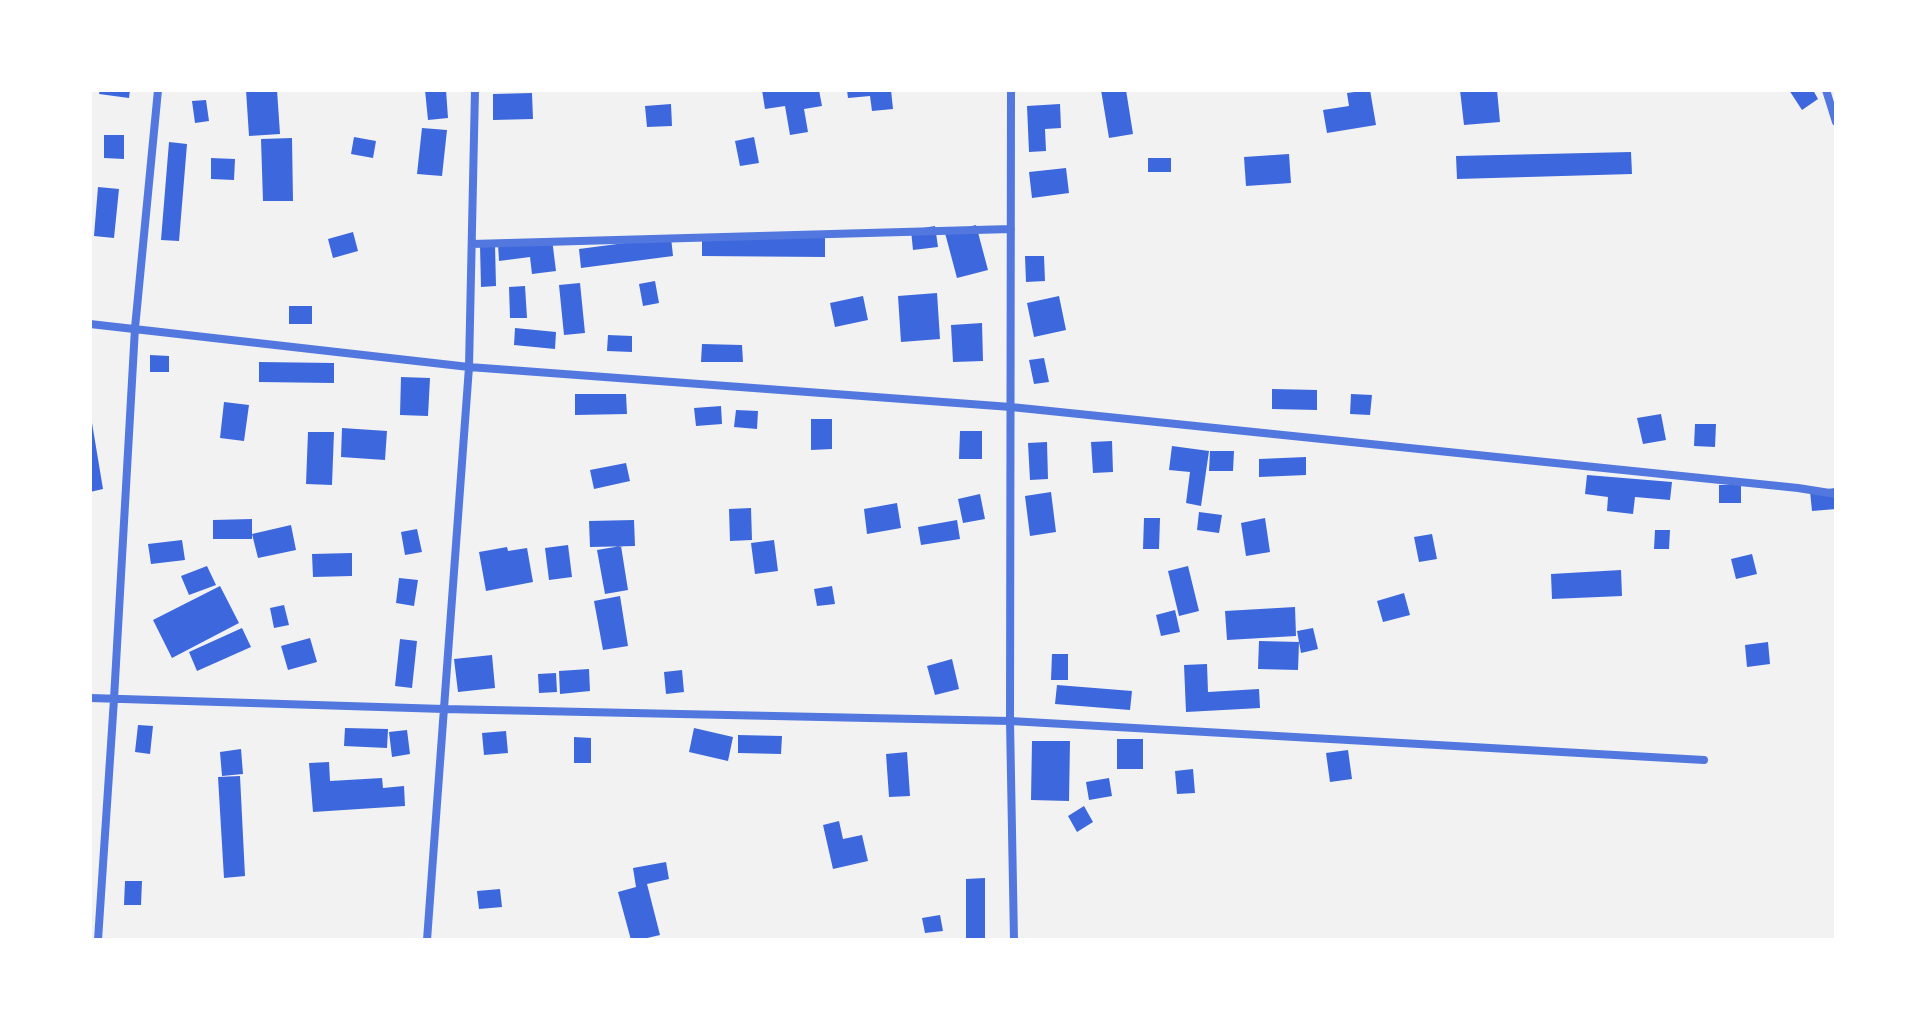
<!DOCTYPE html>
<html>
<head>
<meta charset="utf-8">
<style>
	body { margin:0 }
	#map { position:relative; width:1926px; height:1030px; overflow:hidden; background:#f2f2f2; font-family:"Source Sans 3",sans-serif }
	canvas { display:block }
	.frame { position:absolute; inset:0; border:92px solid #fff; pointer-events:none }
</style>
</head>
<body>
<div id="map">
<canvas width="1926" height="1030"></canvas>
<div class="frame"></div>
</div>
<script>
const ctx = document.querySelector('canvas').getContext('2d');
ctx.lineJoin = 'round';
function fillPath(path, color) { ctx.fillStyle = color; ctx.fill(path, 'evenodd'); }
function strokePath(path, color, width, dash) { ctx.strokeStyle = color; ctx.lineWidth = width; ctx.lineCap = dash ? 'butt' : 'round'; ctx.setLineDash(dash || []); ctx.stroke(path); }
fillPath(new Path2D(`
	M100,90H130L129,98L99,94Z
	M246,90H277L280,134L249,136Z
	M425,90H446L448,118L428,120Z
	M762,90H819L822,106L804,109L808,132L790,135L785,106L765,109Z
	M847,90H891L893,109L872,111L870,96L848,98Z
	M1101,90H1126L1133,134L1109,138Z
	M1370,90L1376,125L1327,133L1323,110L1349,106L1347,93Z
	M1460,90H1497L1500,122L1464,125Z
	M1789,90H1813L1818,99L1802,110Z
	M532,93L533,119L493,120V94Z
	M206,100L209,121L195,123L192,101Z
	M671,104L672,126L647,127L645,106Z
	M1060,104L1061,128L1045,129L1046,151L1029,152L1027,106Z
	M422,128L447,130L442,176L417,174Z
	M104,135H124V159L104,158Z
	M354,137L376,141L373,158L351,154Z
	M754,137L759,163L740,166L735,141Z
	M292,138L293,201H263L261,139Z
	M169,142L187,144L179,241L161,240Z
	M1631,152L1632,174L1457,179L1456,156Z
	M1289,154L1291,183L1246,186L1244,157Z
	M211,158L235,159L234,180L211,179Z
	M1148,158H1171V172H1148Z
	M1066,168L1069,193L1032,198L1029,172Z
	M98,187L119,189L114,238L94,236Z
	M976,225L988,270L957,278L945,233Z
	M935,226L938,247L913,250L911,230Z
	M353,232L358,251L333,258L328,239Z
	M671,237L673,256L581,268L579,249Z
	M702,237L825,238V257L702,256Z
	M552,239L556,271L532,274L530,257L499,261L498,244Z
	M480,245H495L496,286L481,287Z
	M1025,256H1044L1045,281L1026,282Z
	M655,281L659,303L643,306L639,284Z
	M580,283L585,333L564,335L559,285Z
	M525,286L527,318H510L509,287Z
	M937,293L940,339L901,342L898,296Z
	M863,296L868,320L835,327L830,303Z
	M1059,296L1066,330L1034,337L1027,303Z
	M289,306H312V324H289Z
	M982,323L983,361L953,362L951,325Z
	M515,328L556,332L555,349L514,345Z
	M608,335L632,336V352L607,351Z
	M702,344L742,345L743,362H701Z
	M150,355L169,356V372H150Z
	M1044,358L1049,382L1034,384L1029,360Z
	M259,362L334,363V383L259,382Z
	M401,377L430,378L428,416L400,415Z
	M1272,389L1317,390V410L1272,409Z
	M575,394H626L627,414L575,415Z
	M1351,394L1372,395L1370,415L1350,414Z
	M224,402L249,405L244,441L220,438Z
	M721,406L722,424L696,426L694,408Z
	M736,410L758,411L757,429L734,427Z
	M1661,414L1666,440L1643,444L1637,418Z
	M811,419H832V449L811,450Z
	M92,423L103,489L90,492V424Z
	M1695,424H1716L1715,447L1694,446Z
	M342,428L387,431L385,460L341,457Z
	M960,431H982V459H959Z
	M308,432H334L332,485L306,484Z
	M1112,441L1113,472L1093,473L1091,442Z
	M1047,442L1048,479L1030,480L1028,443Z
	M1172,446L1209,451L1201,506L1186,503L1190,472L1169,470Z
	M1210,451H1234L1233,471H1209Z
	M1306,457V475L1259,477V459Z
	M626,463L630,481L594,489L590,470Z
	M1587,475L1672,482L1670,500L1635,497L1633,514L1607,511L1608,497L1585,494Z
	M1719,485H1741V503H1719Z
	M1836,488V509L1812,511L1810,491Z
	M1051,492L1056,532L1030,536L1025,496Z
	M980,494L985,519L963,523L958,499Z
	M897,503L901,528L867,534L864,509Z
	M751,508L752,540L730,541L729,509Z
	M1199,512L1222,515L1219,533L1197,530Z
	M1144,518H1160L1159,549H1143Z
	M1265,518L1270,552L1246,556L1241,523Z
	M252,519V539H213V520Z
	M634,520L635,546L590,547L589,521Z
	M957,520L960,539L921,545L918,527Z
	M291,525L296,550L258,558L252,534Z
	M417,529L422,552L405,555L401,532Z
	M1655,530H1670L1669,549H1654Z
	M1432,534L1437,559L1419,562L1414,537Z
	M182,540L185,560L151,564L148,544Z
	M774,540L778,571L755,574L751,543Z
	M568,545L572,577L549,580L545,548Z
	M621,546L628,590L605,594L597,550Z
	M507,547L508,551L527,548L533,582L486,591L479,552Z
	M352,553V576L313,577L312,554Z
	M1752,554L1757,574L1736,579L1731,559Z
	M207,566L216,585L189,595L181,576Z
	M1188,566L1199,611L1179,616L1168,571Z
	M1621,570L1622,596L1552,599L1551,574Z
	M399,578L418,580L414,606L396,603Z
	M220,586L239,623L172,658L153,620Z
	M832,586L835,604L817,606L814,589Z
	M1404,593L1410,615L1383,622L1377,601Z
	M620,596L628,646L603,650L594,601Z
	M284,605L289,625L274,628L270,608Z
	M1295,607L1296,636L1227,640L1225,611Z
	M1175,610L1180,632L1161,636L1156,615Z
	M242,628L251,647L197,671L189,652Z
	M1313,628L1318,649L1301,653L1297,631Z
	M310,638L317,662L288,670L281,646Z
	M400,639L417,641L412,688L395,686Z
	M1259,641L1299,642L1298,670L1258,669Z
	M1768,642L1770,664L1747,667L1745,645Z
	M1052,654H1068V680H1051Z
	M492,655L495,688L458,692L454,659Z
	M952,659L959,689L935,695L927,666Z
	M1207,664L1208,692L1259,689L1260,708L1186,712L1184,665Z
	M589,669L590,691L560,694L559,671Z
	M682,670L684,692L666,694L664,672Z
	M556,673L557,692L539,693L538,674Z
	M1057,685L1132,691L1130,710L1055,704Z
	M138,725L153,726L150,754L135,752Z
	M345,728L388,729L387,748L344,746Z
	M694,728L733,737L728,761L689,752Z
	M407,730L410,754L392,757L389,732Z
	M506,731L508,753L484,755L482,733Z
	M738,735L782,736L781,754L738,753Z
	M574,737L591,738V763H574Z
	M1117,739H1143V769H1117Z
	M1032,741H1070L1069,801L1031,800Z
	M241,749L243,774L222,776L220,752Z
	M1348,750L1352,779L1330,782L1326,753Z
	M907,752L910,796L889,797L886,754Z
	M329,762L330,781L382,778L383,788L404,786L405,806L313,812L309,763Z
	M1193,769L1195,793L1177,794L1175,771Z
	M240,776L245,876L224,878L218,777Z
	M1109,778L1112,796L1089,800L1086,782Z
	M1084,806L1093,822L1077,832L1068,816Z
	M839,821L843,839L862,835L868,861L833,869L823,825Z
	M666,862L669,879L647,884L660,935L639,940H631L618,892L636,887L633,868Z
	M985,878V940L966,939V879Z
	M125,881H142L141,905H124Z
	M500,889L502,907L479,909L477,891Z
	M940,915L943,931L925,933L922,918Z`), '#3d67dc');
strokePath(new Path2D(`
	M1011,90L1010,721L1014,940
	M1826,90L1836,122
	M472,244L1011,229
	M90,324L469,367L1011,407L1798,488L1836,494
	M90,698L444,709L1010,721L1704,760
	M98,940L114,699L135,328L158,90
	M427,940L469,367L475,90`), '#5277de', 8);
</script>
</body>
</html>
